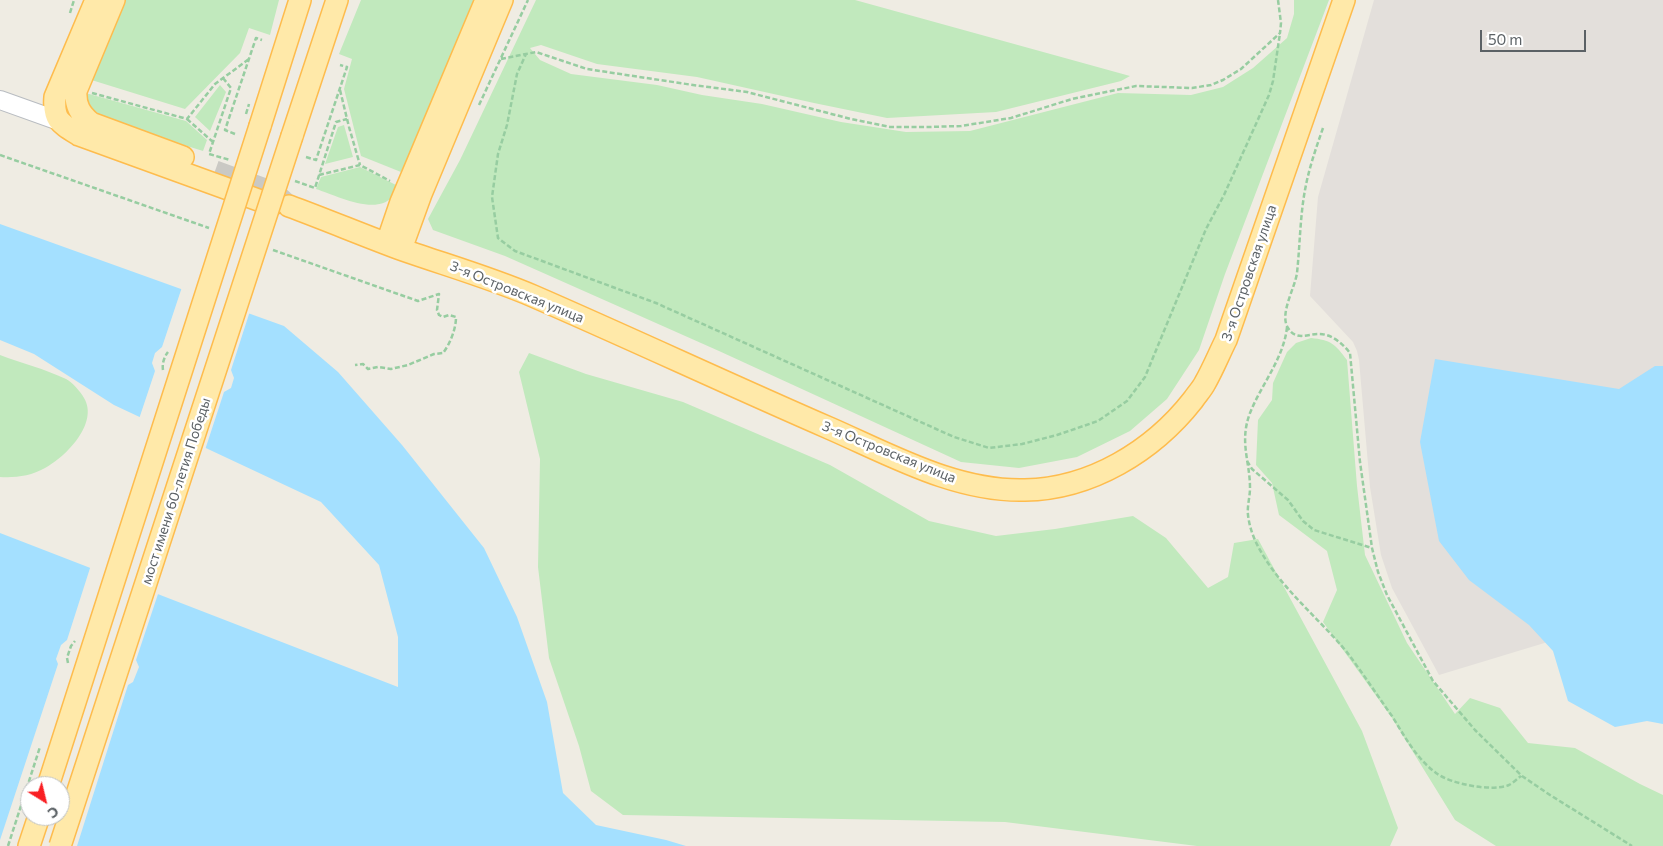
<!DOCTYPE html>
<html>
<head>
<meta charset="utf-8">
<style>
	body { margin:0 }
	#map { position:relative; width:1663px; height:846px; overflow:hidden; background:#efece3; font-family:Commissioner,sans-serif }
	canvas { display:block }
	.north { position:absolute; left:20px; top:776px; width:50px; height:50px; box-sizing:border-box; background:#fff; border:1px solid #bdc0c1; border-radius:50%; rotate:144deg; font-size:14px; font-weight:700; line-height:20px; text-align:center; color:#5b6165 }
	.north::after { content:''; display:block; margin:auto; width:18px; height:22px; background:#f91f23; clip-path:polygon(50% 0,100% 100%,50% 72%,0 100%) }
	.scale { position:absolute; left:1480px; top:30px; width:106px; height:22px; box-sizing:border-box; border:2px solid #5b6165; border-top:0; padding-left:6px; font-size:15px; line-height:18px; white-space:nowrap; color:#5b6165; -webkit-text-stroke:4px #fff; paint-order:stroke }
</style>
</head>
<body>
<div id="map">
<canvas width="1663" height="846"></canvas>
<div class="north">С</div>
<div class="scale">50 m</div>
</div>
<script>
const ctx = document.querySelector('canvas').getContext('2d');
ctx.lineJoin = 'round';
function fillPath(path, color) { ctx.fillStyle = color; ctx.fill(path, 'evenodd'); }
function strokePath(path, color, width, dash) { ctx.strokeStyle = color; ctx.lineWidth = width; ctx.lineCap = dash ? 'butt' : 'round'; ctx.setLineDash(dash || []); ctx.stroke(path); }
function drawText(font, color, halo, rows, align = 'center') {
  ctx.font = font + ' Commissioner,sans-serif'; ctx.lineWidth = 5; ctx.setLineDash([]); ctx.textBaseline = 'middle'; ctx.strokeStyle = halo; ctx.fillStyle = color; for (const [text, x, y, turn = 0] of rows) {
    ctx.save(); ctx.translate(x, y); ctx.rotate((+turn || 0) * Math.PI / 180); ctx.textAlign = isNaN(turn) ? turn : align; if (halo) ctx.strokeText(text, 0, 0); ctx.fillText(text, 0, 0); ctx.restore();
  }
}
fillPath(new Path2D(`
	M1374,0H1663V607L1439,675L1392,588L1381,555L1370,487L1359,360L1357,351L1353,342L1310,296L1318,197Z`), '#e3dfdb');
fillPath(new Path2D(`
	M118,0H279L270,35L249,28L240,53L185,109L85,78Z
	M361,0H477L419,135L401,172L361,156L344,89L352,59L339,54Z
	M536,0H855L1130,76L1121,81L996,112L887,118L814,103L697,77L597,64L541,45L530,48L540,60L571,74L657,85L702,95L762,104L841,122L906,132L970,131L1118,93L1191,95L1223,87L1253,68L1287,38L1294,14V0H1329L1225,274L1199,350L1167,399L1130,431L1077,457L1019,468L961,462L719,351L505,256L433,230L428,219L460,160Z
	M220,85L226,92L210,131L195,117Z
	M82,92L186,121L207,140L203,151L98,118L92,113Z
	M344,125L353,157L325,164L338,127Z
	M360,167L396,185C395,189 394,194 392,197C376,216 335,195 316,189L321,177Z
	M1311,338C1331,340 1335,344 1347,360L1357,486L1365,555L1407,643L1455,714L1470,698L1500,708L1528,743L1575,748L1640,784L1663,795V846H1496L1455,820L1392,718L1323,622L1337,590L1327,551L1279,515L1272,483L1256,465L1258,420L1272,400L1273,383L1287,352L1296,343Z
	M529,353L586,374L683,402L830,465L929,521L996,536L1055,529L1133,516L1166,538L1208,588L1228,577L1234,543L1258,539L1362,731L1398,828L1390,846H1197L1005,822L623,815L591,791L579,746L549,658L538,567L540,459L519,372Z
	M0,355C21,363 45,369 66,379C71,381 81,392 84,398C99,423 66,457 45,468C31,476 15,478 0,477Z`), '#c1e9bd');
fillPath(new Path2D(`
	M0,224L284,326L338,372L402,445L484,548L517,617L547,702L563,793L596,825L666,840L686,846H0V533L398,687V637L379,565L321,502L114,405L34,354L0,340ZM30,786H60V816H30Z
	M1435,359L1619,389L1655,366H1663V724L1647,721L1615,727L1568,701L1553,651L1529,625L1469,580L1439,541L1420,442Z`), '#a4e0ff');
fillPath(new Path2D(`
	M182,287L250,311L231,370L234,378L231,388L224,392L205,450L139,419L155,371L152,363L155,353L162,347Z
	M91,565L159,591L136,660L139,667L133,682L128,685L77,846H0V840L58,664L56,659L61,645L67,640ZM30,786H60V816H30Z`), '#efece3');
strokePath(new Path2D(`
	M215,171L274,192L287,204`), '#cac9c4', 21, [21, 11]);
const minor = new Path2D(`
	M0,100L59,121`);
const major = new Path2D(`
	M96,0L55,97C53,120 60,123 79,135L272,205
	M114,0L76,91C75,105 80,114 91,123L183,157
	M260,126L300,0
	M292,136L337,0
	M289,206C327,220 365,236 403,250C446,265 491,278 533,296C632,339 730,385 829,428C891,455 956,492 1025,490C1091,489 1153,451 1193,400C1197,394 1202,389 1205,383C1213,369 1219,354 1226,340L1344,0
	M387,243L401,202L486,0
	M401,249L421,194L502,0
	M29,846L39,816`);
strokePath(minor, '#b8bcc1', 20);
strokePath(major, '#febc4d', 24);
strokePath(new Path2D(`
	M1278,0L1281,23L1280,33L1241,69L1223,80L1211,85L1192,88L1136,86L1072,99L1011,118L961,126L928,127H890L851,119L747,92L693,85L587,69L536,52L526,54L517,74L507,125L498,154L492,197L498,238L515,251L656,303L954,437L989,448L1022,444L1057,435L1098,421L1127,401L1145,377L1206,229L1224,195L1269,95L1273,81L1280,33
	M70,13L74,0
	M501,59L526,54
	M223,78L231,88L209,154L230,160
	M340,90L349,127L360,165
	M92,93L187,119L215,84L249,59
	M479,105L528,0
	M187,119L213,142
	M1323,128C1316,148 1309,168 1305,190C1300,217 1300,245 1297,273C1295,288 1279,314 1288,328C1296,341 1307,334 1319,334C1332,334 1343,344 1350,353L1360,462L1372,548L1378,572L1387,595L1433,681L1475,730L1522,776L1550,795L1632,846
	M235,134L225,130L256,38L262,40
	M0,155L209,228
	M306,157L316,160L347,67L340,65
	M319,175L360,165L390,181
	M295,181L315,188L336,122L347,119
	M273,250L418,301L439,294L437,310L439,315L443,317L449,315L456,317C456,329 450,344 443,353L434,354L408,365L391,369L378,367L368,369L363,364L355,365
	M1287,327C1284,358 1261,385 1250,413C1239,442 1250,461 1250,488C1250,497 1247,506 1248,515C1250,532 1257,546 1266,560C1288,594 1320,620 1346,651C1362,672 1377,695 1392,716C1405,737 1416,758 1436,773C1451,784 1491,792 1509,785C1513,783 1517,779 1521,776
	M1247,461L1252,469L1288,500L1303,521L1314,530L1372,548`), '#97cda1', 2.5, [5, 2.5]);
strokePath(minor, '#fff', 18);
strokePath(major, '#ffe9a9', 21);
const majorBridge = new Path2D(`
	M48,786L260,126
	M60,846L292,136`);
strokePath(majorBridge, '#febc4d', 24, []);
strokePath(new Path2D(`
	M246,114L249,104
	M163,370C162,364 164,357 168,352
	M68,663L67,658L71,646L75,641
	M8,846L40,747`), '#97cda1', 2.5, [5, 2.5]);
strokePath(majorBridge, '#ffe9a9', 21);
drawText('14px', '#5b6165', '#fff', [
	["3-я Островская улица",1249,273,-71],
	["3-я Островская улица",517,292,22],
	["3-я Островская улица",889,452,22],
	["мост имени 60-летия Победы",176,491,-72]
]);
</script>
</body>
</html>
